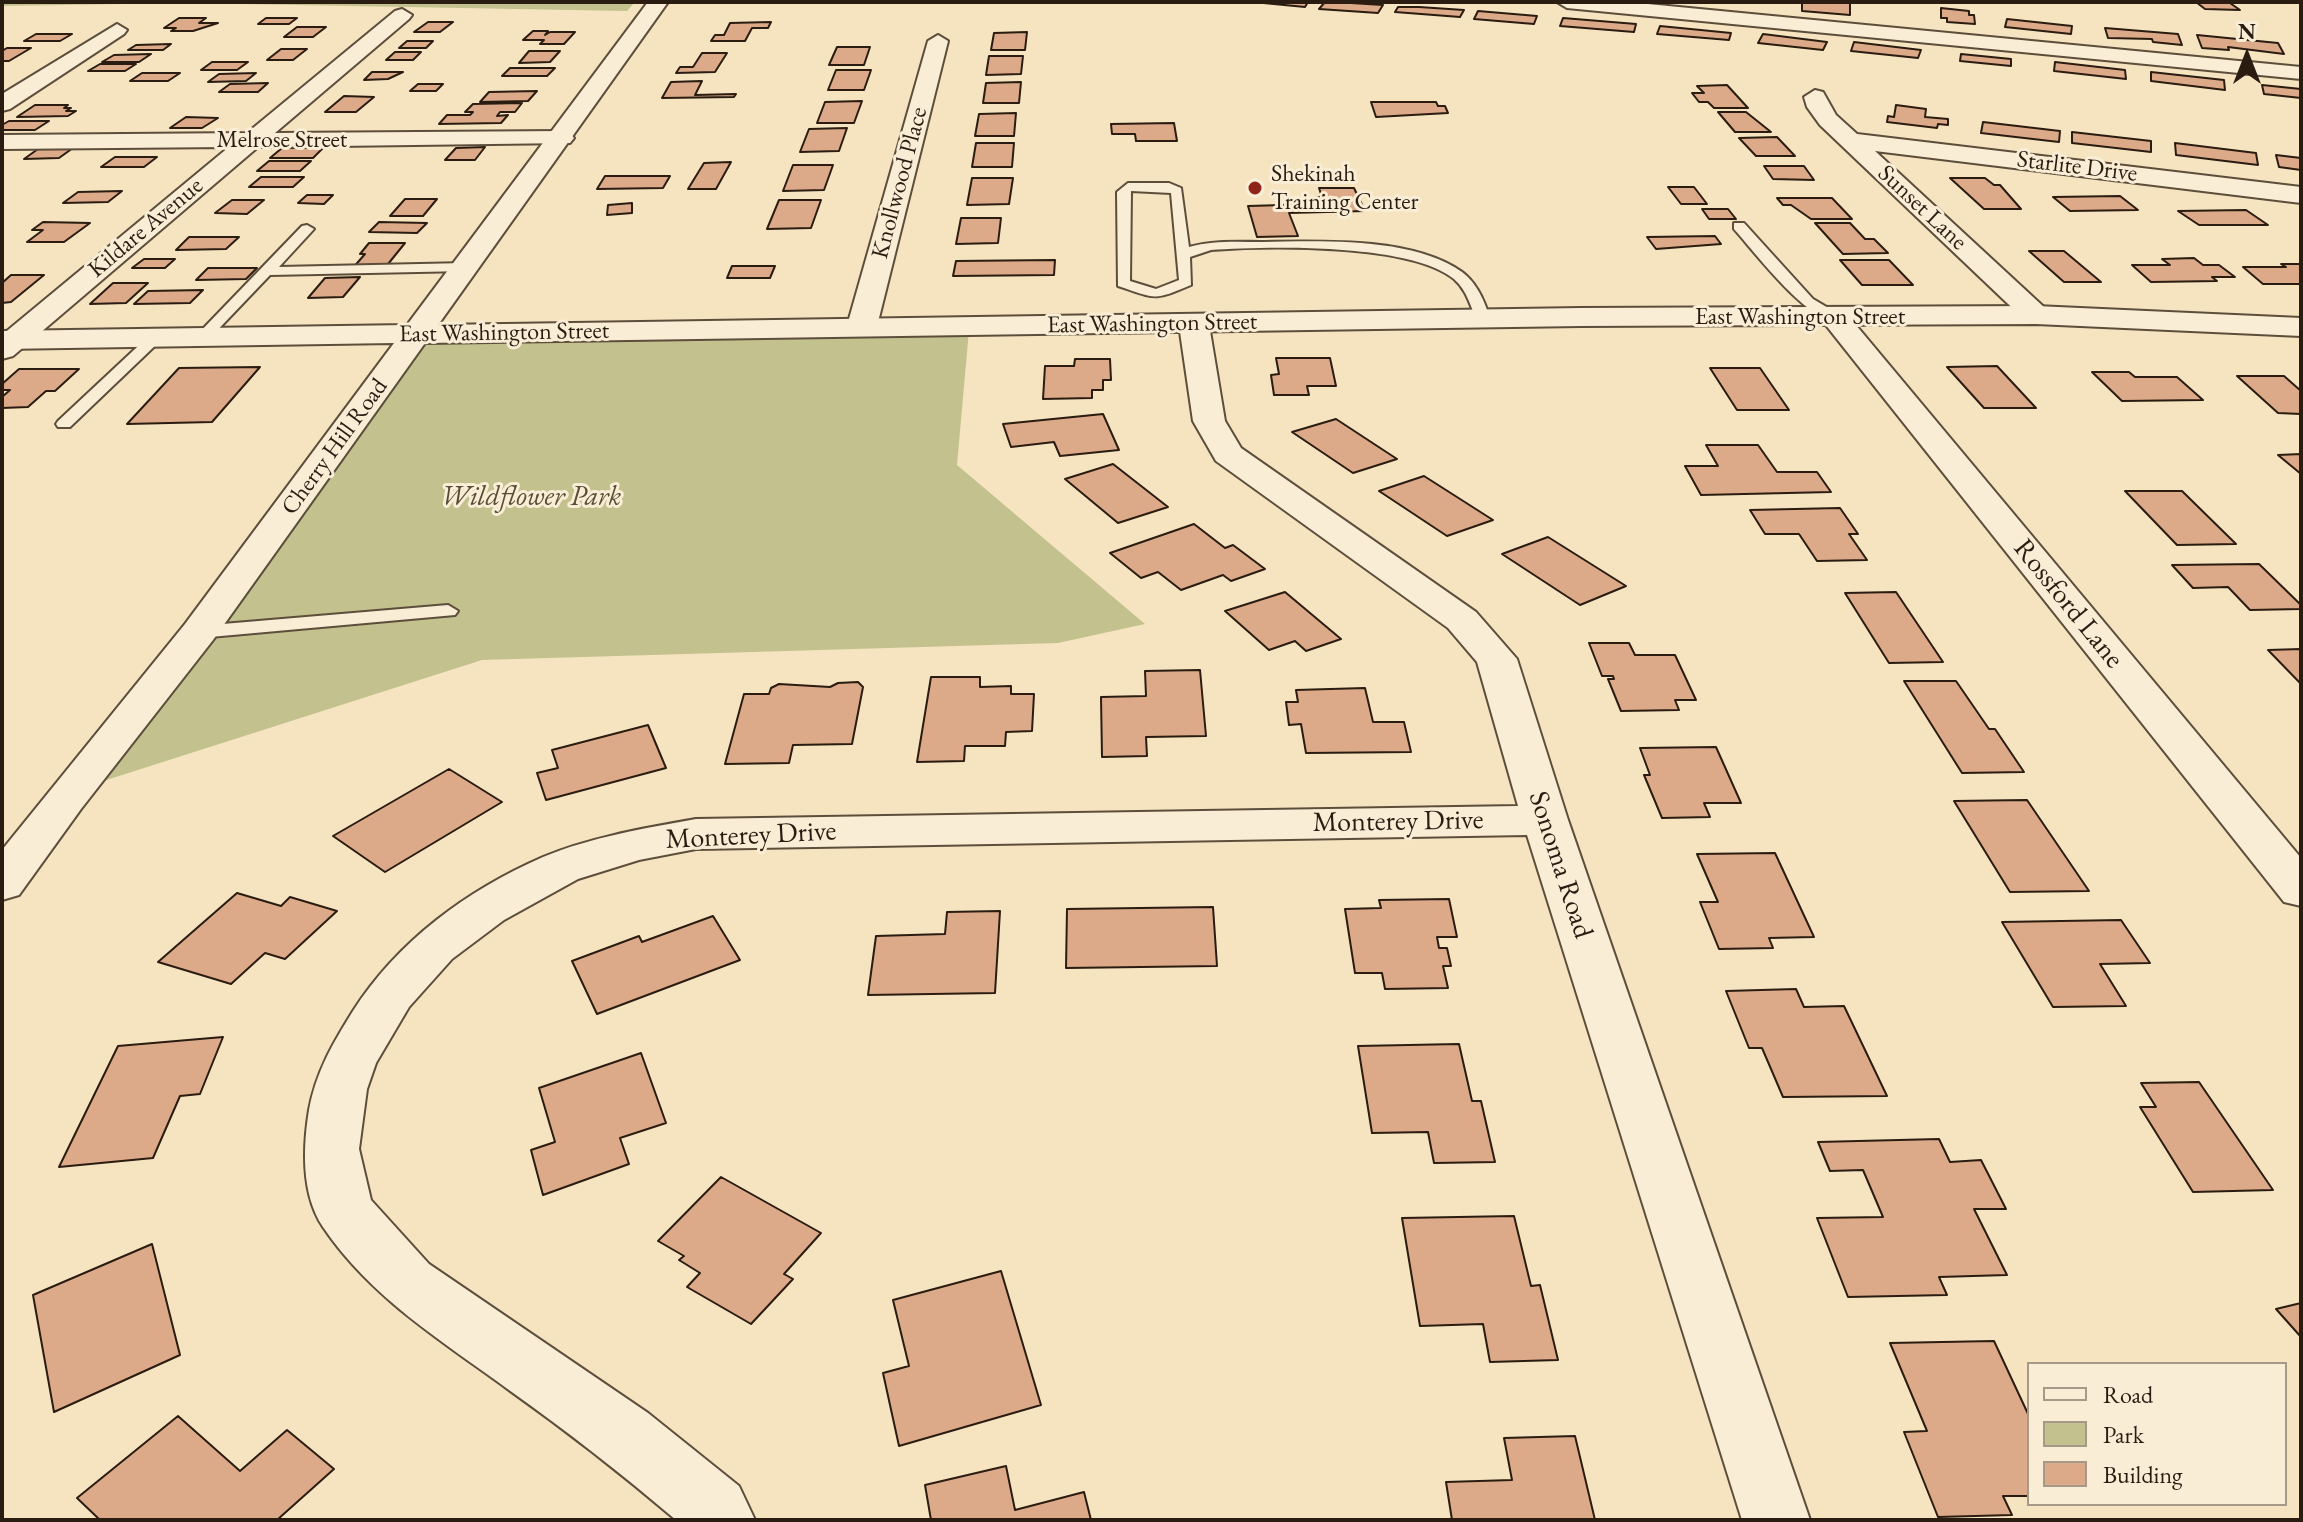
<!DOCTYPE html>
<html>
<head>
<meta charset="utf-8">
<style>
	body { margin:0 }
	#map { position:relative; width:2303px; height:1522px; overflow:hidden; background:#f6e4c0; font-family:"EB Garamond",serif }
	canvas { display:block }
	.frame { position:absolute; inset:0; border:4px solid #2a1c10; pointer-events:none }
	.legend { position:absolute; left:2027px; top:1362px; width:260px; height:144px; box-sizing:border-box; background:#f9edd6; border:2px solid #a69987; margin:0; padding:10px 14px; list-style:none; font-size:24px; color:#2a1c10 }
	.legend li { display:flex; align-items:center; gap:16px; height:40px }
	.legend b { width:40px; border:2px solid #a69987 }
	.north { position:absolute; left:2207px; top:16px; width:80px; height:80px; -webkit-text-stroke:6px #f9edd6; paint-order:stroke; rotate:0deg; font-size:22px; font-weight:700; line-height:32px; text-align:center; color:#2a1c10 }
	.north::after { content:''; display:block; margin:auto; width:28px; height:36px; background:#2a1c10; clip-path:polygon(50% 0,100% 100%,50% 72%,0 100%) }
</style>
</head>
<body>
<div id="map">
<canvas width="2303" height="1522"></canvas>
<div class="frame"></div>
<ul class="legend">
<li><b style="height:10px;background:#f9edd6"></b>Road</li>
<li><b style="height:22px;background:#c3c28e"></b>Park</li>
<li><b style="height:22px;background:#ddaa89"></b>Building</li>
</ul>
<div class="north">N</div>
</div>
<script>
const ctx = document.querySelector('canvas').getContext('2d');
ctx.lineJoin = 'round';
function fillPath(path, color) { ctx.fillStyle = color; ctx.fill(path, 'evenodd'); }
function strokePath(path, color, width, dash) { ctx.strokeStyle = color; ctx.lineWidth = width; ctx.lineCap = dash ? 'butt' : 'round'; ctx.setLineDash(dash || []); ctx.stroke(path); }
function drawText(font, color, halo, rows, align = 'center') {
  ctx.font = font + ' "EB Garamond",serif'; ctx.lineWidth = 6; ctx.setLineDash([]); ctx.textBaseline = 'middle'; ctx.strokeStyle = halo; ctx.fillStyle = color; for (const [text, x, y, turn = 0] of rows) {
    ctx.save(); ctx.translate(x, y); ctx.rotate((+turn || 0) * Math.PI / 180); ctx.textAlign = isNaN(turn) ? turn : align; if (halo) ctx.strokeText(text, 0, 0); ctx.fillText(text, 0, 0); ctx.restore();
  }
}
fillPath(new Path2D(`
	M2,2H635L627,11L185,3L2,6Z
	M969,330L957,465L1145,624L1058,643L482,660L94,784L425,337Z`), '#c3c28e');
const building = new Path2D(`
	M1253,2H1308L1305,7Z
	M1325,2H1335L1383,5L1378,13L1319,9Z
	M1819,2H1850V15L1802,11V3Z
	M2196,2H2240L2242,3H2230L2240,10L2205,9Z
	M1398,7H1419L1464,10L1460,17L1395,12Z
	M1941,8L1969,11V15H1974L1975,24L1947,22V18H1941Z
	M1478,11L1537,16L1534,24L1474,19Z
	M179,18H206L199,23H218L193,31H171L176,28H164Z
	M266,18H297L289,24H258Z
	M1563,18L1636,24L1634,32L1560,26Z
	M2007,19L2072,26L2071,34L2005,27Z
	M428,22H453L440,32H414Z
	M771,22L768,28H752L745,41H711L715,35H724L730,23Z
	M1660,26L1731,33L1729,40L1657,34Z
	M297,27H326L313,37H284Z
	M2105,28L2178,34L2182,45L2153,42L2152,39L2108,38Z
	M533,31H548L545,35L550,32H575L564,44H540L544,40H523Z
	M1027,32L1025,50H991L994,33Z
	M36,34H72L60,41H24Z
	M1763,34L1827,42L1823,50L1758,43Z
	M2197,35L2278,43L2284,54L2228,47L2229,50L2202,48Z
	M407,41H433L426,48H399Z
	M1854,42L1921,50L1918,58L1851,51Z
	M171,44L163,50H128L136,45Z
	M837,47H870L864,65H829Z
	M7,48H31L9,61H2V51Z
	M281,49H307L293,60H267Z
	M529,51H560L550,62L519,63Z
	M395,52H421L413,60H386Z
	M702,53H727L715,72L676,73L680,67H693Z
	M151,54L139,62H102L114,55Z
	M1961,54L2011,59V66L1960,61Z
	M989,56H1023L1021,74L986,75Z
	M212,62H248L237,70H201Z
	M2055,62L2125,70L2126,79L2054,71Z
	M100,64H136L125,71H88Z
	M510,68H555L547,76H502Z
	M836,70H871L864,90H828Z
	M372,72H403L388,79L364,80Z
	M2151,72L2224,80L2225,90L2151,81Z
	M142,73H180L168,81H130Z
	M256,73L246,81L208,82L219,74Z
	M702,81L695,95L736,94L734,97L662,98L671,82Z
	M1021,82L1019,103H983L986,83Z
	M268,83L258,92H219L230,84Z
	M418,84H443L436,91H410Z
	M1727,85L1748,108H1714L1708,102H1699L1692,93H1704L1697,86Z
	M2262,85L2301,89V98L2264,94Z
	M537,91L528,101L480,102L489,92Z
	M344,96L374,97L356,112H325Z
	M862,101L854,123H817L825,102Z
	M1371,102H1436L1438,106H1445L1448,113L1376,117Z
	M522,103L515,112H500L497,116L508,115L501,123L439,124L447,115H470L473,112H465L473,104Z
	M35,105H68L64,108H71L66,111H76L68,116L17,117Z
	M1896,105L1926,109L1925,117L1948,119V125L1938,124L1937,128L1887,122L1888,116L1894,117Z
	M1718,112H1746L1771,132H1735Z
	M1016,113L1014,136H975L979,114Z
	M186,117L218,118L202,128H170Z
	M9,121H49L35,130H2V125Z
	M1983,122L2060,131L2059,142L1981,133Z
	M1174,123L1177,141H1136L1135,134H1112L1111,124Z
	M847,128L839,151L800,152L809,129Z
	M2072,132L2151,141V152L2072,143Z
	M1777,137L1795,156H1756L1739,138Z
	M976,143H1014L1012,167H972Z
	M2175,143L2256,153L2258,165L2176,155Z
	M485,147L475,160H445L456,148Z
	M73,148L59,158L24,159L38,149Z
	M282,148H323L313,158H270Z
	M2276,155L2301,158V170L2279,167Z
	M115,157H157L144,167H101Z
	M269,161H311L300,171H257Z
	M731,162L716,189H688L704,163Z
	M793,165H833L824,190L783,191Z
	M1764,166H1804L1814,180L1773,179Z
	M605,176H670L663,188L597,189Z
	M261,177H304L293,187H249Z
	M972,178H1013L1009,204L967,205Z
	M1950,178H1985L1994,185H2000L2021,209H1984Z
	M1668,187H1694L1707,204H1681Z
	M1319,188H1354L1365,211L1289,213L1298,236L1257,237L1248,206L1319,204L1316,197H1322Z
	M122,191L108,202L63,203L78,192Z
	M307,195H333L324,204L298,203Z
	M2120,196L2138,210L2070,211L2053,197Z
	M1777,198H1832L1852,219H1811L1791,205H1783Z
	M405,199H437L423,216H390Z
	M232,200H264L247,214L215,213Z
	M779,200H821L811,228L767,229Z
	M632,203V213L607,215L608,205Z
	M1702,209H1728L1736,219H1709Z
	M2246,210L2268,225H2199L2178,211Z
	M961,218H1001L998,243L956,244Z
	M43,222L90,223L64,242H27L43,230H32Z
	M379,222L427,223L417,233L369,232Z
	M1815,223H1850L1865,239H1874L1888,253L1843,254Z
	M1715,236L1721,244L1656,249L1647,237Z
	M189,237H239L226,249L176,250Z
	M369,243H405L384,269H352L365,254H360Z
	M2029,251H2064L2101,282H2064Z
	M2194,258L2203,265H2219L2235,277H2212L2217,281L2151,282L2132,265H2170L2162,259Z
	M144,259H175L165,268H132Z
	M1055,260L1054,275L953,276L956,261Z
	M1840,260H1889L1913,285H1862Z
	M2281,264H2301V284H2263L2243,267H2286Z
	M732,266H775L770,278H727Z
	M208,268H257L246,279L196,280Z
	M11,275H44L11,302L2,303V283Z
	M360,277L343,297L308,298L325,278Z
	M113,283H148L126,303L90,304Z
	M203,290L190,303L134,304L148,291Z
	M1276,358H1330L1336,386H1307L1309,395H1274L1271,375L1279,374Z
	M1075,359H1110L1111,380H1103V390H1092V398L1043,399L1045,366H1074Z
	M1997,366L2036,408H1984L1947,367Z
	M260,367L212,422L127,424L179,368Z
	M1710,368H1760L1789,410H1737Z
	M19,369H79L55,391H46L28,407L2,408V397L10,390H2V384Z
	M2092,372H2129L2135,377H2177L2203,400L2122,401Z
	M2237,376H2284L2301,391V414L2278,413Z
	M1103,414L1119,450L1060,456L1054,442L1011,447L1003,424Z
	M1336,419L1397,459L1353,473L1292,432Z
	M1706,445H1758L1777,472H1817L1831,492L1701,495L1685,466H1718Z
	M2301,454V474L2278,455Z
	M1113,464L1168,507L1118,523L1065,479Z
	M1424,476L1493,520L1447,536L1379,491Z
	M2125,491H2182L2236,544L2177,545Z
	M1840,508L1858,534H1849L1867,560L1817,561L1799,534H1765L1750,510Z
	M1194,524L1225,548L1233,545L1265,569L1231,581L1223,575L1181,590L1158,572L1141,578L1110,553Z
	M1548,537L1626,586L1580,605L1502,554Z
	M2259,564L2301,605V609L2250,610L2228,587L2193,588L2172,565Z
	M1285,592L1341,639L1306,651L1295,641L1269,650L1225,611Z
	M1896,592L1943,662L1889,663L1845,593Z
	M1589,643H1629L1635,655H1675L1696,700H1675L1679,710L1621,711L1608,679H1614L1613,676H1602Z
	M2301,649V684L2268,650Z
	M1200,670L1206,736L1146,737L1147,756L1102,757L1101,697L1146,696L1145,671Z
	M931,677H980V687L1011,686V694H1034L1032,731L1006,732L1005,746H965L964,761L917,762Z
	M1904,681H1956L1989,729H1995L2024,772L1962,773Z
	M858,682L863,687L852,744L793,745L789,763L725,764L744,694H769L771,688L779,684L830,687L838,683Z
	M1365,688L1373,722H1404L1411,752L1306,753L1301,724L1289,725L1286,702H1298L1296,690Z
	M648,725L666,768L546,800L537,773L558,768L552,750Z
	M1716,747L1741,803H1704L1710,817L1662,818L1644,775H1650L1640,748Z
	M449,769L502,802L385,872L333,836Z
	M2027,800L2089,891L2010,892L1954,801Z
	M1775,853L1814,937L1769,938L1773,948L1719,949L1700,902H1718L1697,854Z
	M237,893L281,906L290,897L337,911L285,959L265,953L231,984L158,962Z
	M1449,899L1457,937H1437L1439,948H1447L1451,966H1443L1448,988L1385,989L1382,973H1355L1345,909L1381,908L1379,900Z
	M1213,907L1217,966L1066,968L1067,909Z
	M1000,911L995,993L868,995L876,936L945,934L947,912Z
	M713,916L740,960L597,1014L572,961L639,936L642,942Z
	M2121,920L2150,963L2100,964L2126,1006L2053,1007L2002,922Z
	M1796,989L1804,1007L1844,1006L1887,1096L1783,1097L1762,1048H1749L1726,991Z
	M223,1037L200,1094L180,1096L153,1158L59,1167L118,1046Z
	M1459,1044L1472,1101H1481L1495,1162L1434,1163L1428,1132L1372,1133L1358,1046Z
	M641,1053L666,1123L620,1138L629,1164L543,1195L531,1150L555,1142L539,1088Z
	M2199,1082L2273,1190L2193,1192L2140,1107H2156L2141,1083Z
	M1939,1139L1950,1162L1981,1160L2006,1209H1974L2007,1275L1939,1277L1947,1295L1848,1297L1817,1218L1883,1217L1863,1170L1830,1171L1818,1142Z
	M721,1177L821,1233L784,1274L793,1279L751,1324L687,1287L700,1273L679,1260L684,1256L658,1241Z
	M1514,1216L1531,1286L1540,1285L1558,1360L1490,1362L1483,1324L1420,1326L1402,1218Z
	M152,1244L180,1355L54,1412L33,1295Z
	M1001,1271L1041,1405L899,1446L883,1373L909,1366L893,1300Z
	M2301,1303V1337L2276,1309Z
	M1994,1341L2029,1416V1496H2003L2012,1515L1938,1517L1904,1432L1927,1431L1890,1343Z
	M178,1416L240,1471L287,1430L334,1469L277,1520H100L77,1498Z
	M1575,1436L1595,1520H1452L1446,1482L1512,1480L1504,1438Z
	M1006,1466L1015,1510L1084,1492L1091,1520H931L925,1485Z`);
fillPath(building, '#ddaa89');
strokePath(building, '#2a1c10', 2);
const service = new Path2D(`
	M1128,183H1169L1181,188L1189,247C1214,240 1238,242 1263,242C1321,241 1413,237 1462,272C1477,283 1485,302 1490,319L1483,323L1478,322C1470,307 1468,291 1454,279C1410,243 1267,246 1211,250L1190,257L1191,285C1153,301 1157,299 1118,286L1117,192ZM1131,191L1171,193L1179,280L1156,289L1130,281Z
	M1734,223H1744L1813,299L1840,315V321C1810,326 1754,251 1734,229Z
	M307,225L314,229L279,267L467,263L474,267L467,271L270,275L207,341H197V335L302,226Z
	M155,333L160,335V341L70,427H58L56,424L58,421L150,335Z
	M448,605L458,611L455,615L199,638L189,632L199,626Z`);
const minor = new Path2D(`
	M1557,2H1627L2301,67V79L1567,8Z
	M402,9L412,15L409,19L275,133L562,131L570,133L574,138L570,143L258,147L13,356L2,359V335L229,147L2,149V135L247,133L395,11Z
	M117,24L127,30L124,34L10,109L2,111V94Z
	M938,35L948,41L877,326L873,332L862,335L851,332L847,326L928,41Z
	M1815,90L1823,92L1836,115L1857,134L2301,187V203L1875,151L2046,309L2051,315L2046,321L2036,324L2026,321L1820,125L1807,107L1804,97Z
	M1835,309L1845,312L2301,858V906L2284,902L1825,324L1820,318L1825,312Z
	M1194,316L1204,319L1209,325L1225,421L1241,448L1476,612L1517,659L1568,820L1810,1520H1742L1527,835L696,849L639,860L578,879L504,920L452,959L409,1007L376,1063L367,1089L359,1149L371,1200L429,1264L648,1413L739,1486L755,1520H676C622,1474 567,1431 509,1390C442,1341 370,1297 323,1227C301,1194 303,1147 309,1110C316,1072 333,1043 353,1011C398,941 467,890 543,857C591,837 646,828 696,819L1518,806L1477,662L1448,628L1216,461L1193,421L1179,325L1184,319Z`);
const tertiary = new Path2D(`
	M648,2H668L438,325L1581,308L2036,306L2301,318V336L2036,324L1581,326L425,343L213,640L81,809L19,895L2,900V850L185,624L394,343L2,349V331L407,325Z`);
strokePath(service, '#5d4e3c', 4);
strokePath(minor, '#5d4e3c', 4);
strokePath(tertiary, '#5d4e3c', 4);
fillPath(service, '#f9edd6');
fillPath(minor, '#f9edd6');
fillPath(tertiary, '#f9edd6');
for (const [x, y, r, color] of [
	[1255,188,8,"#8f2418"]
]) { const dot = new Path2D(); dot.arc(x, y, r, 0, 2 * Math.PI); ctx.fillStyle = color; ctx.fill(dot); strokePath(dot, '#f9edd6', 3); }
drawText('24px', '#2a1c10', '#f9edd6', [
	["Melrose Street",282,140],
	["Starlite Drive",2077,167,7],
	["Knollwood Place",900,183,-75],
	["Sunset Lane",1922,208,43],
	["Kildare Avenue",146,228,-40],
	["East Washington Street",1800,317],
	["East Washington Street",1152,324,-1],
	["East Washington Street",504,333,-1],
	["Cherry Hill Road",335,447,-54]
]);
drawText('24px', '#2a1c10', '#f9edd6', [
	["Shekinah",1271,174],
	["Training Center",1271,202]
], 'left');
drawText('italic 28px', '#584e36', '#f9edd6', [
	["Wildflower Park",531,497]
]);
drawText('28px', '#2a1c10', '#f9edd6', [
	["Rossford Lane",2068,604,51],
	["Monterey Drive",1398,822,-1],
	["Monterey Drive",751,836,-3],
	["Sonoma Road",1560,865,72]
]);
</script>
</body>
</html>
